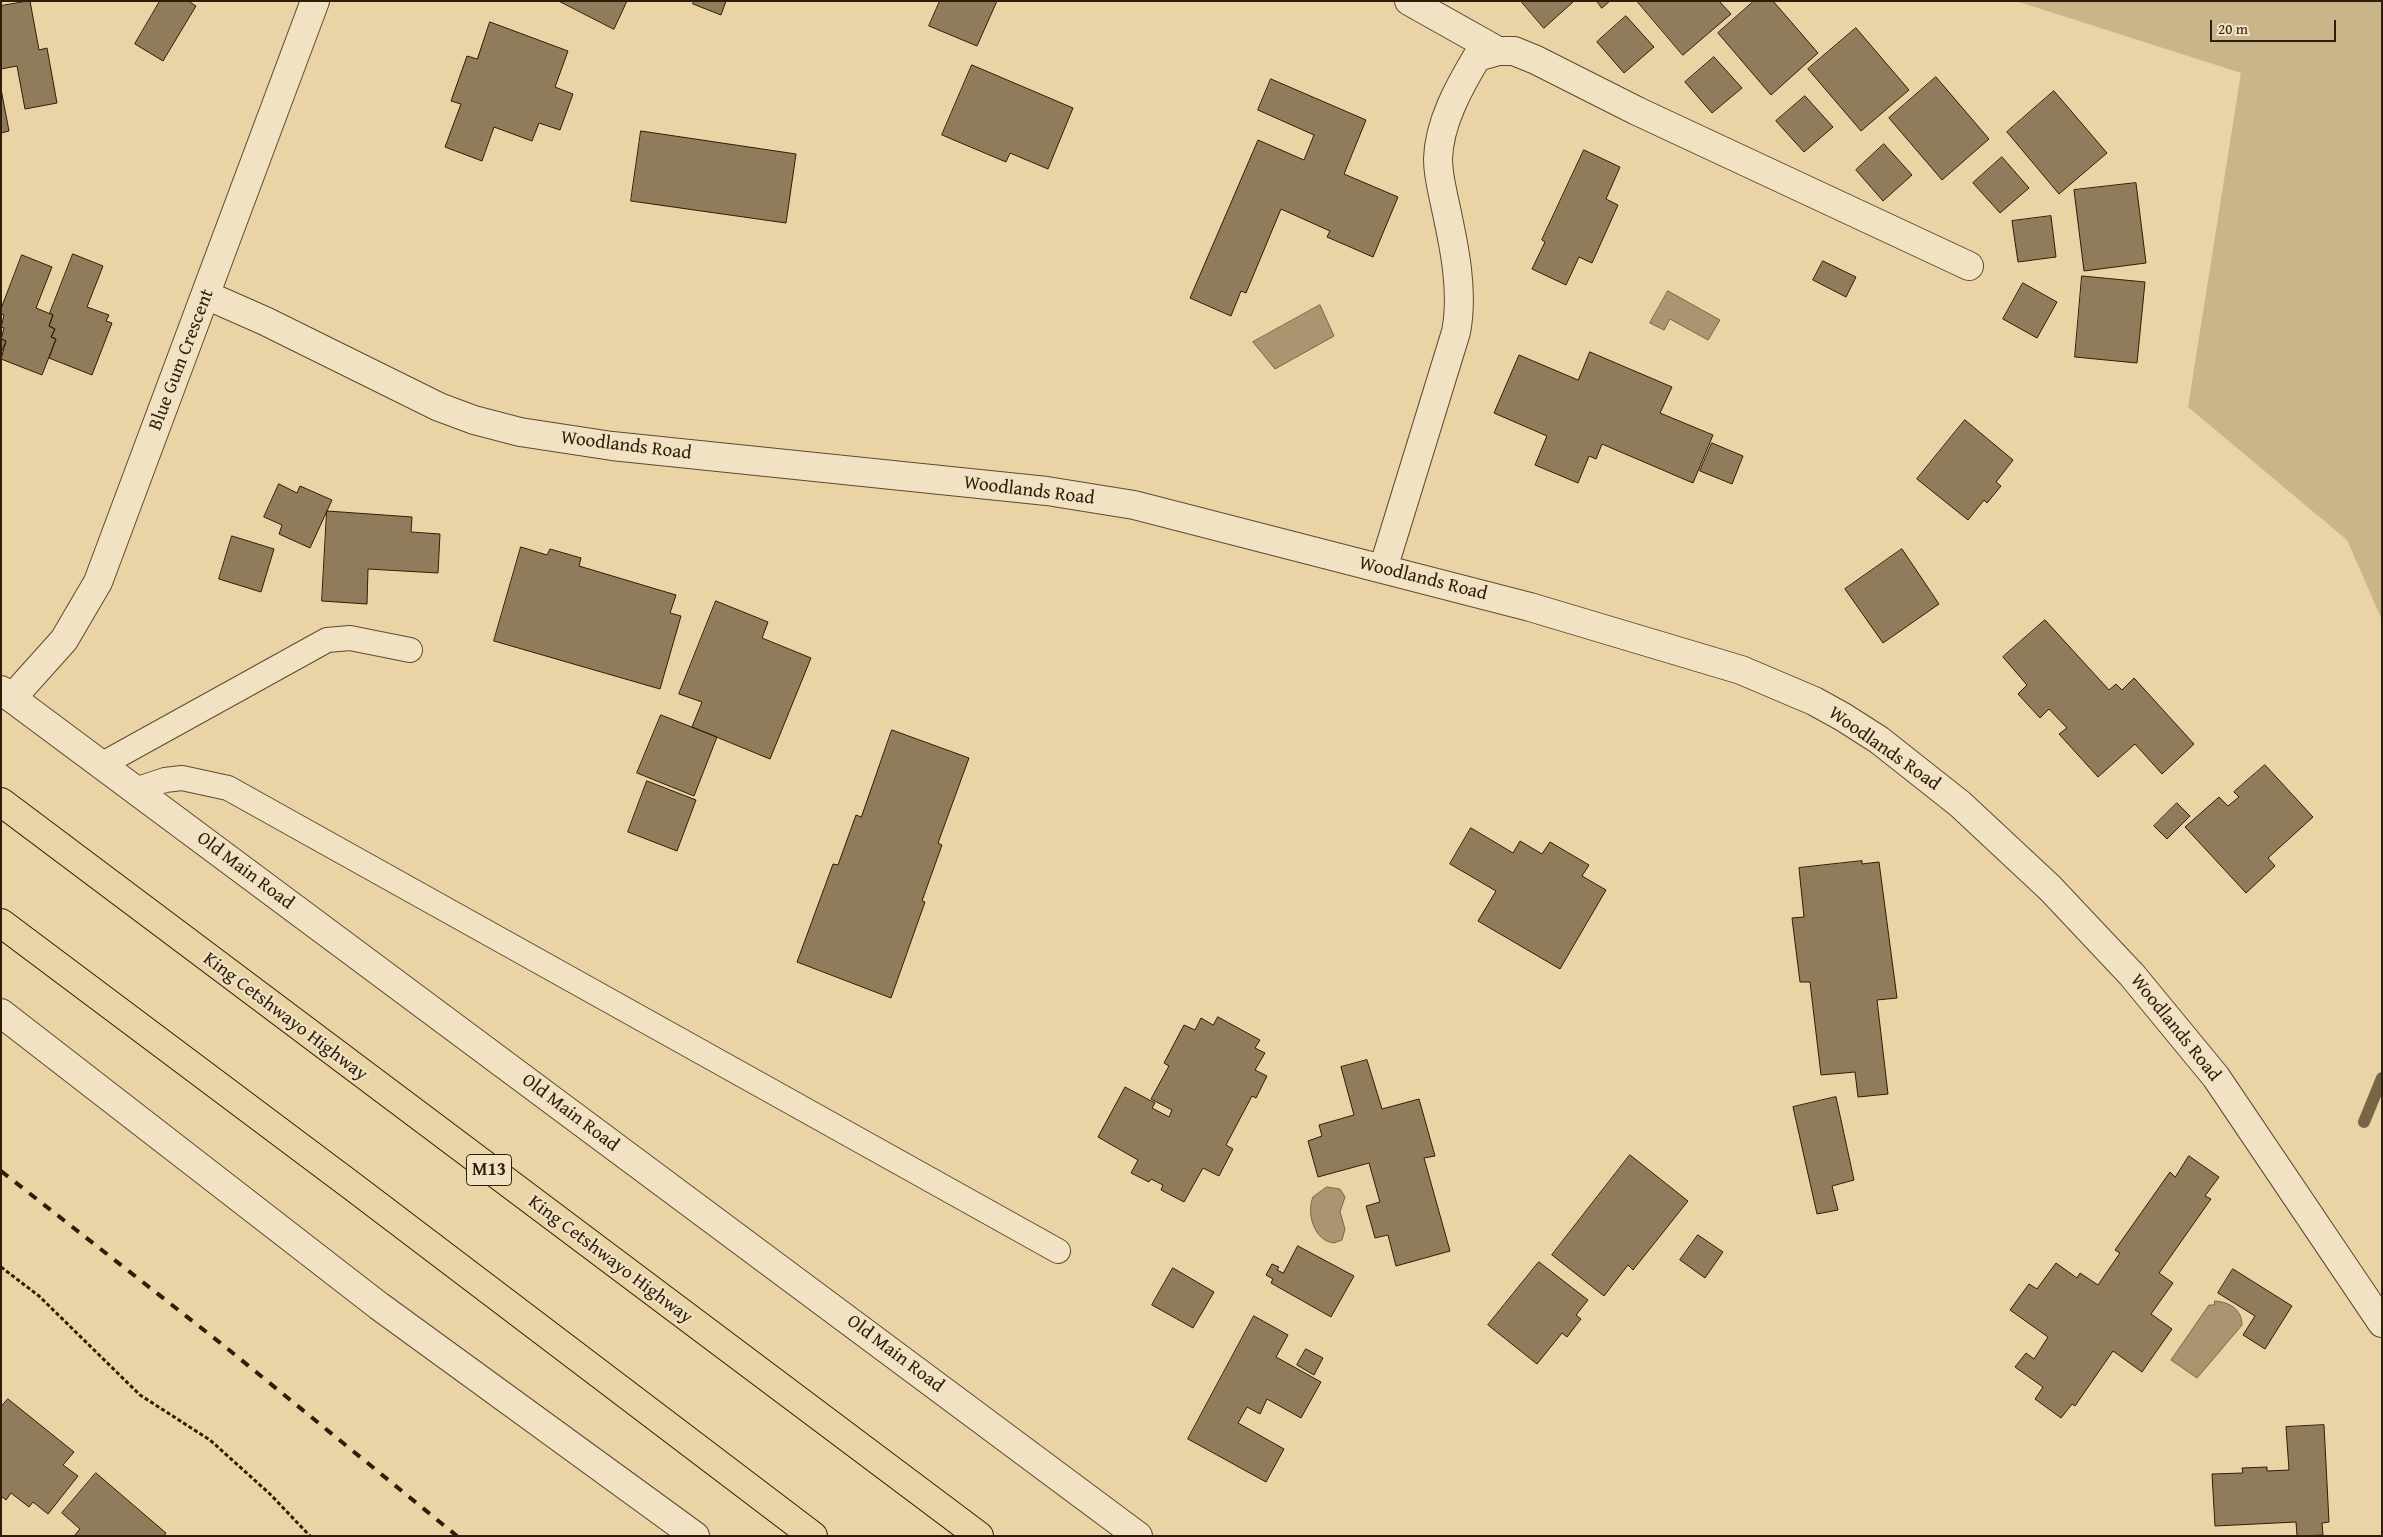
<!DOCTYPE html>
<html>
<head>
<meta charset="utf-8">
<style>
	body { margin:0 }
	#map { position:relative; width:2383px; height:1537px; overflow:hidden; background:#ead3a5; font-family:"Gentium Book Plus",serif }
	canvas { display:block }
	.frame { position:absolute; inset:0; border:2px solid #2e1d09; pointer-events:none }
	.scale { position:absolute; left:2210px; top:20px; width:126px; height:22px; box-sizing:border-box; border:2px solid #2e1d09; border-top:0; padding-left:6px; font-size:15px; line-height:18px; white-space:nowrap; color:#2e1d09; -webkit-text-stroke:4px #f1e2c4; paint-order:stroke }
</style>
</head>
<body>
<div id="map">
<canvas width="2383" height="1537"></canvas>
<div class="frame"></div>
<div class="scale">20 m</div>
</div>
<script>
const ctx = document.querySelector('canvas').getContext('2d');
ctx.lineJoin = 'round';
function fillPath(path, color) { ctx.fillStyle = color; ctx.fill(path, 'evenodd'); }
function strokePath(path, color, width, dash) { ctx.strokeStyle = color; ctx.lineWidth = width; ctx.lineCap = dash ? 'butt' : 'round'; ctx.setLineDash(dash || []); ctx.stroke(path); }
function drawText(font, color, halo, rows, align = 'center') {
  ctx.font = font + ' "Gentium Book Plus",serif'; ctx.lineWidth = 4.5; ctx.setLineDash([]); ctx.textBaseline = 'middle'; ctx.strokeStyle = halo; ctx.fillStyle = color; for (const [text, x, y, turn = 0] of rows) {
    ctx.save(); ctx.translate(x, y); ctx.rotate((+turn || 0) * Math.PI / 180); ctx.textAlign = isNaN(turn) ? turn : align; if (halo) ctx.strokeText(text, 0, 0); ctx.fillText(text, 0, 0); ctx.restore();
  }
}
fillPath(new Path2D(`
	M2016,1H2382V620L2347,540L2188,407L2241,73Z`), '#cab48a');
const water = new Path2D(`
	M1668,291L1720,320L1708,340L1670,319L1664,330L1650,323Z
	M1320,305L1334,336L1275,369L1253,342Z
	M1327,1187L1340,1189L1345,1197L1340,1212L1345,1229L1342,1240L1334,1243C1314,1241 1306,1213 1313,1197Z
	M2215,1301C2229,1302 2242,1309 2242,1325L2197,1378L2171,1360L2209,1305H2214Z`);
fillPath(water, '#aa9570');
strokePath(water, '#786547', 1);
strokePath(new Path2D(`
	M2364,1122L2382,1078`), '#786547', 12);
const building = new Path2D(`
	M30,1L39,50L47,48L57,103L25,109L17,66L1,69V6Z
	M160,1H188L196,6L163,61L135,44Z
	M559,1H627L614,29Z
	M694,1H726L721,15L693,4Z
	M940,1H997L977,46L929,26Z
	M1521,1H1573V2L1544,28Z
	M1597,1H1610L1602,8Z
	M1637,1H1719L1731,14L1683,55Z
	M1754,1H1773L1818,53L1771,95L1718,33Z
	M1626,16L1654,47L1624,73L1597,42Z
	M490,22L568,51L555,87L573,94L560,130L539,123L532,141L494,127L482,161L445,147L461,104L451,101L467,56L477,59Z
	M1856,28L1909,90L1861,131L1808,69Z
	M1714,57L1742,88L1712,113L1685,82Z
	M972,65L1073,108L1048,169L1010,153L1006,162L942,135Z
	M1936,77L1989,139L1942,180L1889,118Z
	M1271,79L1366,120L1344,174L1398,197L1373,257L1327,237L1330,231L1281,209L1246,293L1241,291L1231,316L1190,298L1258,140L1304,160L1314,135L1258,110Z
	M1,89L9,131L1,133Z
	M2054,91L2107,153L2059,194L2007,132Z
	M1805,96L1833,127L1804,152L1776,121Z
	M641,131L796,154L786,223L631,201Z
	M1884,144L1912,175L1883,201L1856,170Z
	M1584,150L1620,167L1606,199L1618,205L1592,263L1579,257L1566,285L1532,269L1545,242L1542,240Z
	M2002,157L2029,188L2000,213L1973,183Z
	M2136,183L2146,263L2084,271L2074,190Z
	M2051,216L2056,257L2018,262L2012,221Z
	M73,254L103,266L87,307L109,315L106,321L112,323L92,375L49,358L56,339L51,337L55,329L49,326L53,315L50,313Z
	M22,255L52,267L36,308L53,315L49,326L55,329L51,337L56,339L42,375L1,359L6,341L1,339L4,328L1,327L4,315L1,314V309Z
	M1823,261L1856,277L1846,297L1813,280Z
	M2082,276L2145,282L2137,363L2075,357Z
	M2023,283L2057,302L2037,338L2003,319Z
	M1,339L6,341L1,353Z
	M1590,352L1672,387L1660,413L1713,435L1693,483L1602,444L1596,459L1589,456L1578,483L1535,465L1547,436L1494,413L1519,355L1578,380Z
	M1965,420L2013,460L1996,482L2001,486L1987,503L1984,500L1968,520L1917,479Z
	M1712,443L1743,456L1732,484L1700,471Z
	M279,484L297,493L300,486L332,500L310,548L279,534L282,525L264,517Z
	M327,511L412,517L411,532L440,534L438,573L368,569L367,604L322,601Z
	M232,536L274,549L261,592L219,579Z
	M521,547L547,555L550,549L581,558L579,566L676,595L670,613L681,616L660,689L494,641Z
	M1902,549L1939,604L1883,643L1845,589Z
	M716,601L768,622L762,638L811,658L770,759L692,727L702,702L679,694Z
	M2045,620L2109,690L2116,684L2122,690L2134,678L2194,744L2162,774L2135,744L2098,777L2059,734L2067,728L2049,709L2040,718L2018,694L2027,685L2003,657Z
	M661,715L717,737L694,796L637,773Z
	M892,730L969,758L938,843L942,845L922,901L925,902L891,998L797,962L833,864L838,865L856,815L861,817Z
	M2265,765L2313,817L2268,858L2275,866L2246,893L2185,827L2219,797L2228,806L2239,797L2234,792Z
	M647,781L696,800L677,851L628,832Z
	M2177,803L2190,816L2167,839L2154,826Z
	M1471,828L1513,853L1520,841L1542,854L1550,842L1589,865L1582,876L1606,890L1560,969L1478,921L1496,891L1450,864Z
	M1862,861V864L1879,862L1897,998L1877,1000L1888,1094L1858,1097L1855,1072L1821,1075L1810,982H1800L1792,918L1804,917L1799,868Z
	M1218,1017L1260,1040L1255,1048L1265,1053L1255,1070L1267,1076L1256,1098L1252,1096L1226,1145L1233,1149L1219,1176L1203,1168L1184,1202L1161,1190L1163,1185L1151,1179L1149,1182L1131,1173L1138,1160L1098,1137L1125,1087L1155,1103L1152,1108L1169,1117L1172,1110L1151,1099L1169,1066L1164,1063L1184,1025L1195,1030L1201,1018L1213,1025Z
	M1367,1060L1382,1109L1419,1099L1435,1156L1424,1158L1450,1251L1396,1266L1388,1235L1375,1238L1366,1206L1380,1202L1369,1163L1318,1177L1308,1141L1322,1136L1319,1125L1354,1115L1341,1067Z
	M1836,1097L1854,1180L1832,1186L1838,1210L1817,1214L1793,1107Z
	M1630,1155L1688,1201L1633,1270L1628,1265L1604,1296L1552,1255Z
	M2189,1156L2219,1177L2205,1196L2211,1199L2159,1273L2173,1283L2151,1314L2172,1329L2142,1372L2113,1351L2075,1406L2072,1404L2061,1418L2035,1399L2043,1387L2015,1367L2026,1353L2034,1359L2048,1337L2010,1310L2029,1284L2037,1289L2056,1263L2077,1278L2080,1273L2098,1285L2120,1253L2115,1250L2170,1172L2175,1177Z
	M1698,1235L1723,1252L1705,1278L1680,1260Z
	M1298,1246L1354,1276L1331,1317L1271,1283L1273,1279L1266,1275L1272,1264L1279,1267L1277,1270L1283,1273Z
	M1539,1262L1588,1300L1576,1315L1581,1319L1567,1337L1562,1333L1537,1364L1488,1325Z
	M1173,1268L1214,1292L1193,1328L1152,1305Z
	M2233,1269L2292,1306L2265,1349L2243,1335L2255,1316L2218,1293Z
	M1254,1316L1288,1335L1276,1357L1321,1382L1301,1418L1267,1399L1260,1414L1247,1407L1238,1423L1284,1449L1266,1482L1188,1439Z
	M1306,1349L1323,1358L1314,1375L1297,1365Z
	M8,1399L74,1452L63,1465L78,1476L48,1514L33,1502L29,1507L11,1493L6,1500L1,1496V1407Z
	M2324,1425L2329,1522L2322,1523L2323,1535L2297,1536L2296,1522L2215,1526L2212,1474L2243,1473L2242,1468L2267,1467V1471L2289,1470L2286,1427Z
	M96,1473L166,1533L164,1536H74L80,1529L62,1513Z`);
fillPath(building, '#907c5a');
strokePath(building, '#2e1d09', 1);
const service = new Path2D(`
	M101,765L327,640L350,638L410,650
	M135,790L165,780L182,778L228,788L1058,1251`);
const minor = new Path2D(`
	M1409,1L1498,51
	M206,295L265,321L439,407L474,420L520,432L612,446L1047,491L1134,505L1530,607L1741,670L1814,701L1843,717L1879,740L1960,804L2050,888L2132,975L2216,1077L2382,1323
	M1383,569L1456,332C1464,291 1454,245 1445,204C1442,189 1438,175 1438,159C1439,123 1459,87 1477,57L1498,51H1514L1536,60L1637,111L1969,266
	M12,698L64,640L98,582L315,1`);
const tertiary = new Path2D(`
	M1,690L1138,1536
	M1,1013L379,1306L695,1536`);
const motorway = new Path2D(`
	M1,802L979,1536
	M1,923L352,1186L813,1536`);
strokePath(service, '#5d4a30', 26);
strokePath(minor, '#5d4a30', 30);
strokePath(tertiary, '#5d4a30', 30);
strokePath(motorway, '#2e1d09', 30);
strokePath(new Path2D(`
	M1,1267L39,1296L140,1395L210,1440L270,1494L310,1536`), '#2e1d09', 3, [4, 2.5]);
strokePath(service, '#f1e2c4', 24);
strokePath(minor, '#f1e2c4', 28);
strokePath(tertiary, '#f1e2c4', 28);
strokePath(motorway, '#ead3a5', 28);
strokePath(new Path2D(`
	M1,1171L223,1345L457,1536`), '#2e1d09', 4, [9, 9]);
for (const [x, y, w] of [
	[489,1170,45]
]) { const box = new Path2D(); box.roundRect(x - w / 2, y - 15.5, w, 31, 4); ctx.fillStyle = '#f1e2c4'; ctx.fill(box); strokePath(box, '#2e1d09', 1); }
drawText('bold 18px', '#2e1d09', null, [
	["M13",489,1170]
]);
drawText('19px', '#2e1d09', '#f1e2c4', [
	["Blue Gum Crescent",182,360,-69],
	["Woodlands Road",626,446,7],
	["Woodlands Road",1029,491,7],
	["Woodlands Road",1423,579,14],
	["Woodlands Road",1884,749,35],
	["Old Main Road",245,871,37],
	["King Cetshwayo Highway",285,1017,37],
	["Woodlands Road",2175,1028,51],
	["Old Main Road",570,1113,37],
	["King Cetshwayo Highway",610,1260,37],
	["Old Main Road",895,1354,37]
]);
</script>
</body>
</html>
